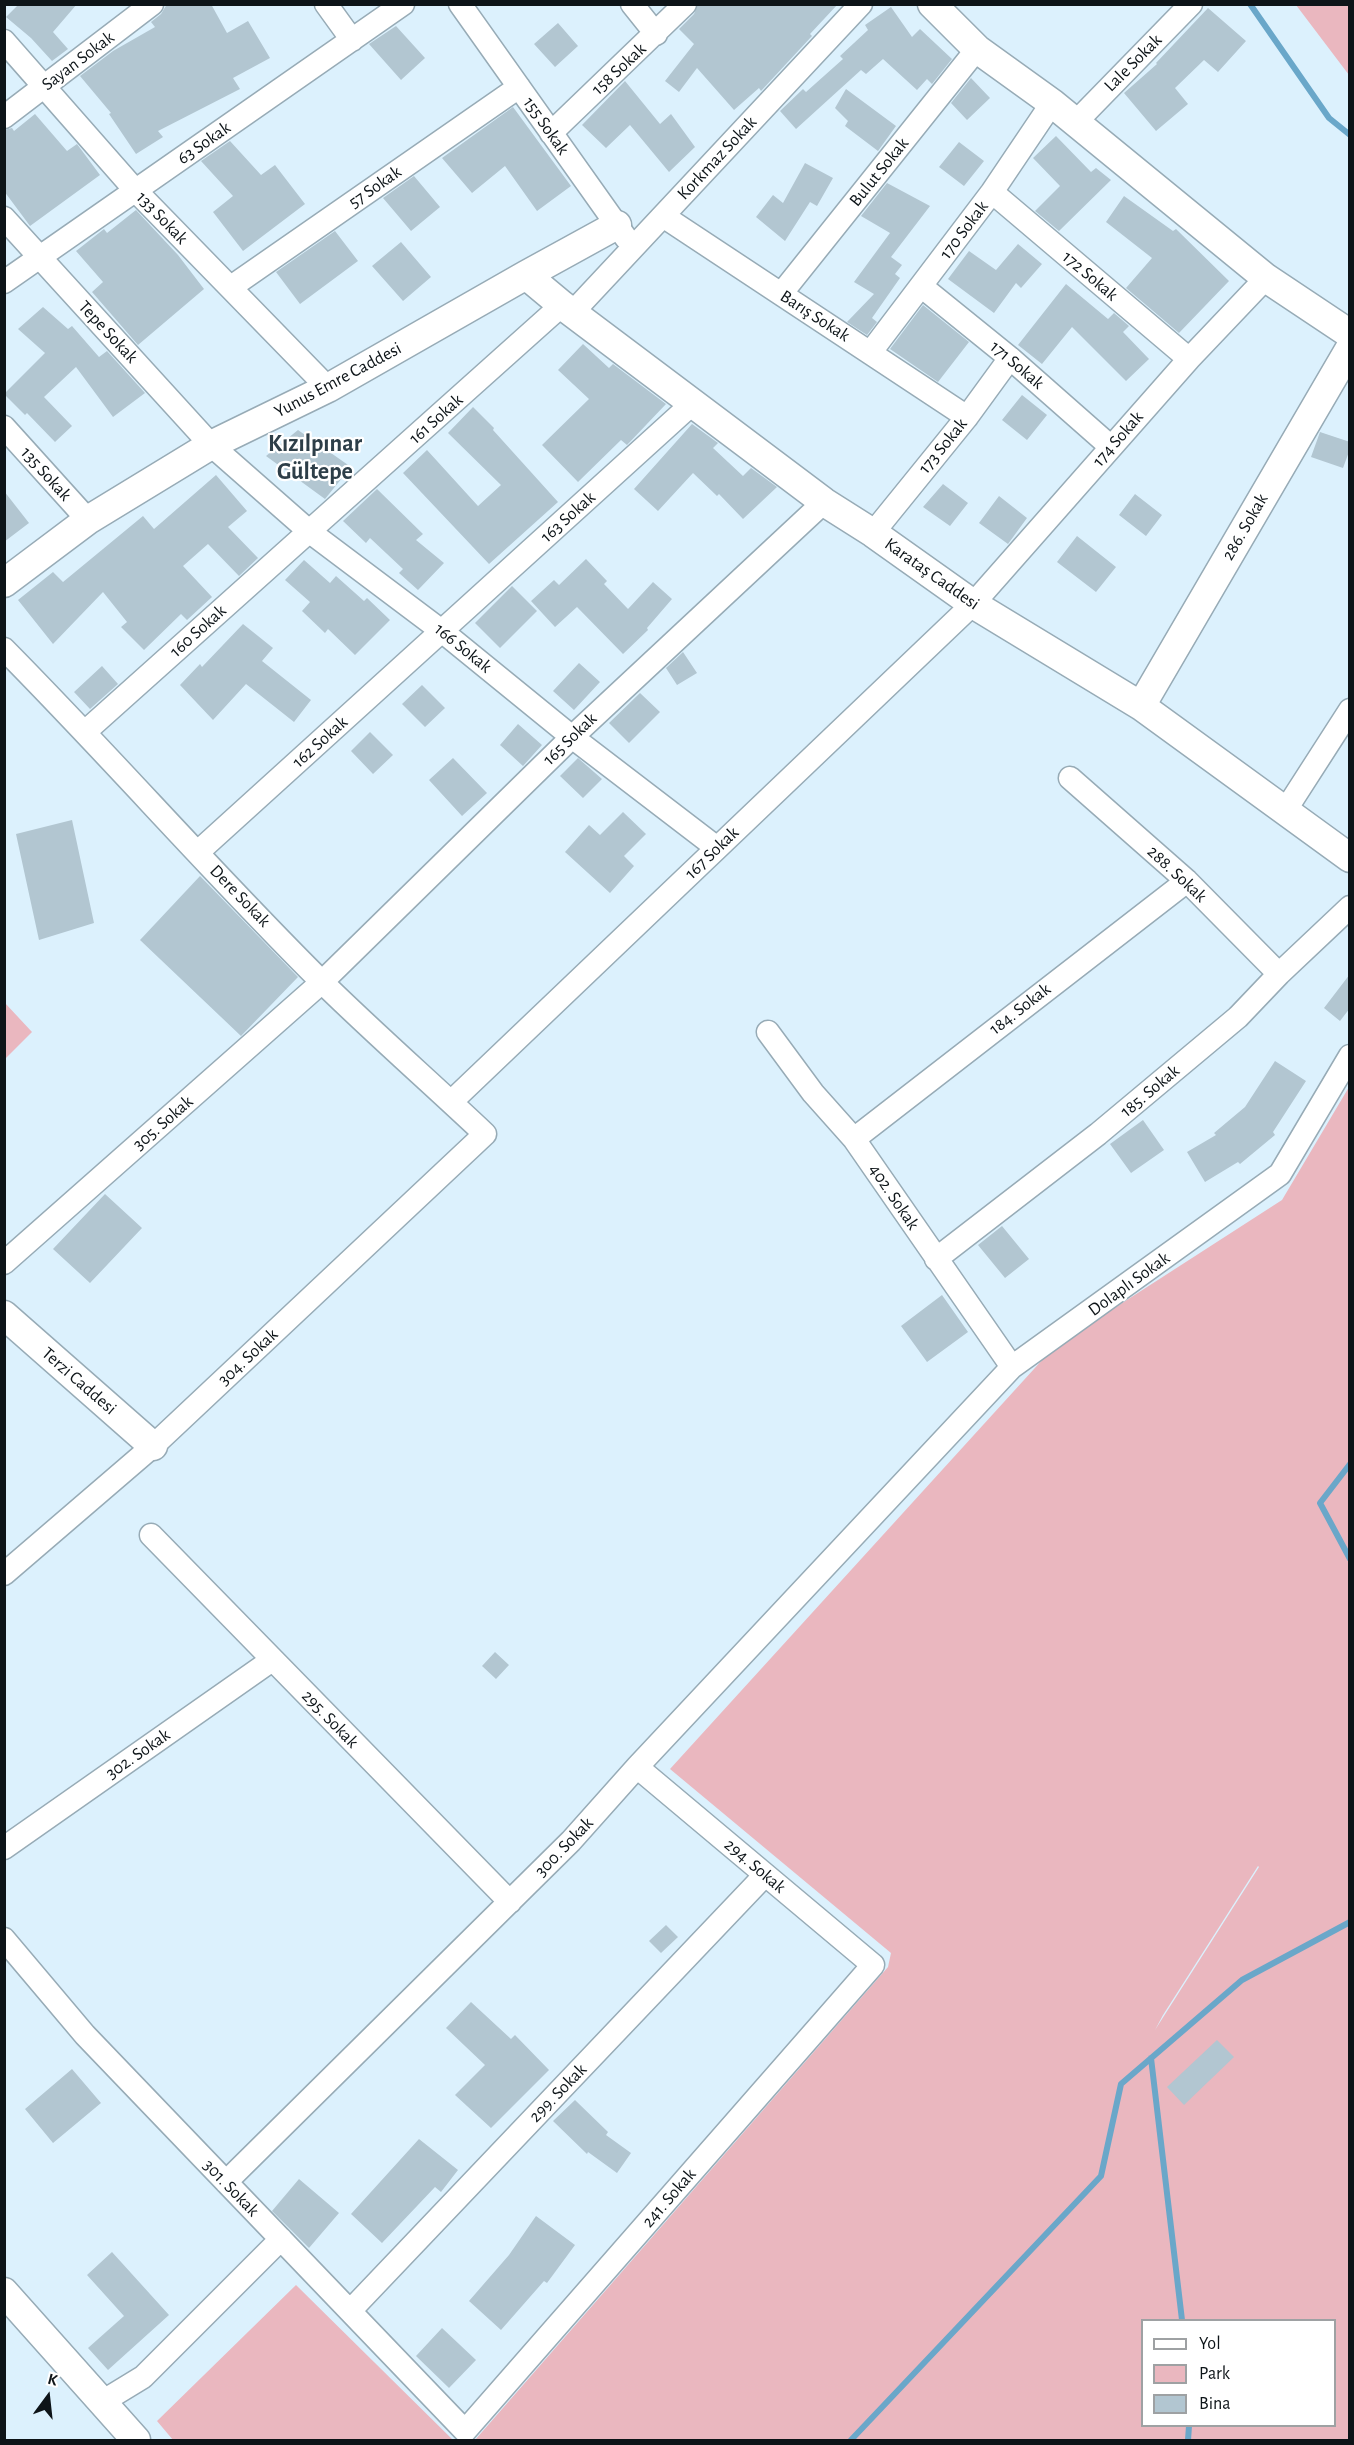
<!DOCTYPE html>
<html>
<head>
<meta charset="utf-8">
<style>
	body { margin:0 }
	#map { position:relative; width:1354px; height:2445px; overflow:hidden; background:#dcf1fd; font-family:"Alegreya Sans",sans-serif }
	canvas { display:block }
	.frame { position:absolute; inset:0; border:6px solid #0d1418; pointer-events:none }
	.legend { position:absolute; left:1141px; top:2319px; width:195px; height:108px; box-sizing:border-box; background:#fff; border:2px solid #9ea1a3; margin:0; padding:8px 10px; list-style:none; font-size:18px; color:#0d1418 }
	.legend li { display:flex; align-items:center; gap:12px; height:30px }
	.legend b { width:30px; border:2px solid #9ea1a3 }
	.north { position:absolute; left:18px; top:2367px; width:60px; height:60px; -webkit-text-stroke:4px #fff; paint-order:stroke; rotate:15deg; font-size:16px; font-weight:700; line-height:24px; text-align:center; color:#0d1418 }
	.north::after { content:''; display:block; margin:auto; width:21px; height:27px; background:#0d1418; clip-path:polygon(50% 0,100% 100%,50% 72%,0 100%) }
</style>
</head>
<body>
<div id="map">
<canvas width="1354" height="2445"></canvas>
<div class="frame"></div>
<ul class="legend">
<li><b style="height:8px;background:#fff"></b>Yol</li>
<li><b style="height:16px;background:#eab7bf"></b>Park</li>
<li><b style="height:16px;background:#b2c6d1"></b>Bina</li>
</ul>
<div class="north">K</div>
</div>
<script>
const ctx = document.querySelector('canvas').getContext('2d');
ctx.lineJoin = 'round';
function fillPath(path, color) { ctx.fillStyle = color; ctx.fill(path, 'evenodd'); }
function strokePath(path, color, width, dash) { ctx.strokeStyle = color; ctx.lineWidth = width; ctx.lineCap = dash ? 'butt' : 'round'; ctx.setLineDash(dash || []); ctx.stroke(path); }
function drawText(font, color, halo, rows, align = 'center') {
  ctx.font = font + ' "Alegreya Sans",sans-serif'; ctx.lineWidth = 4.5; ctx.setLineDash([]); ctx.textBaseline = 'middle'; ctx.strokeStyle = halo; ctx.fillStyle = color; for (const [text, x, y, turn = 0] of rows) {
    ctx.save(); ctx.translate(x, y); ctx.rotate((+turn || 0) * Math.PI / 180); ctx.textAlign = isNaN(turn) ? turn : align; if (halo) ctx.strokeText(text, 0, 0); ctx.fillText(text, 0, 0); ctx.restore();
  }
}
fillPath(new Path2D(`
	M1296,5H1349V75Z
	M5,1003L32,1032L5,1059Z
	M1349,1087V2440H475L888,1967L891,1953L670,1769L1054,1347L1282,1200ZM1258,1866L1259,1867L1155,2030L1163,2015ZM1142,2320H1334V2426H1142Z
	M296,2285L453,2440H173L157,2421Z`), '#eab7bf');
strokePath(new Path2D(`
	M1250,4L1329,118L1350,135
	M1350,1464L1320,1503L1350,1559
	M1151,2058L1182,2320
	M851,2440L1101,2176L1121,2084L1242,1980L1350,1922
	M1188,2440L1189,2426`), '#6aa7c9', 6);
fillPath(new Path2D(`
	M19,4H77L53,32L68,49L52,61L31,38L6,17Z
	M167,4H211L227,33L248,21L270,58L233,78L240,89L158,131L163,137L136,154L109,114L111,113L80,76L113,51L155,27L151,22L161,14Z
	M698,4H838L810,34L812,36L761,91L759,88L734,110L697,68L679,92L665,81L694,44L679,29L694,14Z
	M891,7L912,37L920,29L952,59L932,84L927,79L917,90L883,59L866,74L861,70L796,129L780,111L803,89L806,92L843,59L840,56L868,30L865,25Z
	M1208,8L1246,41L1218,72L1204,60L1175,88L1188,104L1156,131L1124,93L1157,64L1156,63Z
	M558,23L578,46L555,67L534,44Z
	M396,26L425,58L401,80L369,44Z
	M971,78L990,98L967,120L951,103Z
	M625,81L660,124L671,114L695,147L669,172L630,125L606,148L582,125Z
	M846,89L896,126L878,151L845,126L848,121L835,108Z
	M513,107L571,186L537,211L505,166L472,193L442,158Z
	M35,114L67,151L77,144L100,175L30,226L4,191V130L12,128L14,131Z
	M1056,136L1091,172L1096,168L1111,180L1059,231L1035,211L1060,186L1033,158Z
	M230,141L261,175L275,165L305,204L243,251L213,212L233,196L201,161Z
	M959,142L984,161L964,186L939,167Z
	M805,163L833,178L817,206L810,202L785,241L756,217L773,195L783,203Z
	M414,176L440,207L411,231L383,198Z
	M887,183L930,206L891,257L902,265L895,274L900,278L872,318L877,322L867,335L847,322L874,294L854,282L890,233L861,216Z
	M1124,196L1173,231L1176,229L1229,281L1179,333L1126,288L1152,258L1106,222Z
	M136,210L178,255L204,289L138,345L92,292L103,282L76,251L104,229L107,233Z
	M335,231L358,261L300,304L276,272Z
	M401,242L431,277L403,301L372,266Z
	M1018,244L1042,264L1021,288L1016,283L994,313L948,279L969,251L996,270Z
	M1066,284L1108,319L1114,313L1129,326L1123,332L1149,359L1126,381L1072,327L1042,364L1018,345Z
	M923,305L969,342L938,382L890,349Z
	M43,307L68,329L72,326L99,357L107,351L145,393L113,417L76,367L44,397L72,426L55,442L27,413L25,415L4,394L45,353L18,329Z
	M583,344L609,368L613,364L666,404L627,445L621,440L578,482L542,445L589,399L558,370Z
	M1022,395L1047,415L1027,440L1002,420Z
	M473,407L494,428L493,430L558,502L489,564L403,473L427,450L478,506L501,485L448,433Z
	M692,424L718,443L713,448L743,476L751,468L777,487L743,519L719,494L717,496L693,473L658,511L634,489Z
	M298,430L351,467L325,499L266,456Z
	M1320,432L1350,442V449L1343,468L1311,457Z
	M216,475L247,511L228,527L258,558L239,576L208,544L183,566L212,597L187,620L181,614L144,650L121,627L127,622L103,592L53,644L18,600L53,572L63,582L143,516L154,529Z
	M943,484L968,503L950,526L923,507Z
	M377,489L423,534L416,540L444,563L418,590L399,573L403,569L370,538L366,543L343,521Z
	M4,491L29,523L4,542Z
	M1135,494L1162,515L1146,536L1119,515Z
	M999,496L1027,518L1008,544L979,523Z
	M1077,536L1116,567L1096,592L1057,562Z
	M586,559L607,581L604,584L628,609L653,582L672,599L647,628L648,630L623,654L577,607L555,627L531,601L554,580L559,585Z
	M304,560L330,583L336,576L364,601L367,598L390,620L355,655L328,629L325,633L302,611L310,602L285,580Z
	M512,586L537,611L500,648L475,623Z
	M243,624L273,648L262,661L311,700L294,722L246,684L213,720L180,685L200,664L202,667Z
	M683,652L697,673L677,685L666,668Z
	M579,663L600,682L574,710L553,691Z
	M102,666L118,684L90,709L74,692Z
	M422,685L445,708L425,727L402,704Z
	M640,693L660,712L629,743L609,723Z
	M518,724L542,745L523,766L500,745Z
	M370,732L393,755L373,774L351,751Z
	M453,758L487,793L462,816L429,780Z
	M578,758L602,779L583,798L560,776Z
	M623,812L646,834L624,856L634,866L610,893L565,852L589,825L600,835Z
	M72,820L94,923L39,940L16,834Z
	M200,876L298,977L241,1036L140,940Z
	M1350,974V1008L1340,1021L1324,1008Z
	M1275,1061L1306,1081L1273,1132L1275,1135L1240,1164L1238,1162L1205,1182L1187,1152L1216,1135L1214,1133L1245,1107Z
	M1143,1120L1164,1150L1131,1173L1110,1144Z
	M105,1194L142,1228L90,1283L53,1249Z
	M1002,1226L1029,1259L1005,1278L978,1245Z
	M942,1295L968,1332L927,1362L901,1326Z
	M495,1652L509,1665L496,1679L482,1666Z
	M666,1925L678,1937L661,1953L649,1941Z
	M471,2002L511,2039L515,2035L549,2070L491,2128L455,2095L485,2065L446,2028Z
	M1217,2040L1234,2057L1184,2105L1167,2087Z
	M72,2069L101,2103L53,2143L25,2109Z
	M575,2100L608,2132L606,2135L631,2153L617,2173L588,2152L587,2154L553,2121Z
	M419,2139L458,2170L441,2192L435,2187L382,2243L351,2214Z
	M299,2179L339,2213L309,2248L272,2211Z
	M536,2216L575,2245L547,2283L544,2281L501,2330L469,2301L509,2255Z
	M112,2252L169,2315L108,2370L88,2348L124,2316L87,2275Z
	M442,2328L476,2360L449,2388L416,2356Z`), '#b2c6d1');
const minor = new Path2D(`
	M326,4L352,40
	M460,4L626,238
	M632,4L656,34
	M4,41L135,190L328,388
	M4,117L152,4
	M1076,122L1191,4
	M551,133L685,4
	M992,192L1189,359
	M663,216L967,417
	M4,218L211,445L310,532L443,632L572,737L717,848
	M4,282L403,4
	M921,286L1010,358L1111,447
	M231,287L519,87
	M781,294L977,49
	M572,313L861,4
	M870,353L992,192L1052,103
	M4,427L88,520
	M873,533L967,417L1010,358
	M4,649C112,758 213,874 322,982C375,1034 431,1083 485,1134L153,1446L4,1574
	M86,731L562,305
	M1070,778L1187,881L1279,974
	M1285,811L1350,710
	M198,852L693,403
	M768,1032L813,1093L854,1139L1012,1367
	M451,1102L973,604L1189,359L1266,278
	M854,1139L1187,881
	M936,1259L1098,1134L1238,1017L1279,974L1350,907
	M4,1263L322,982L572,737L824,502
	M151,1535L510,1902
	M4,1848L272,1660
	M4,1939L85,2035L465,2431L873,1965L637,1767
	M226,2182L571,1841L637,1767L1012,1367L1280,1174L1350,1056
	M350,2311L765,1875
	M102,2402L143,2377L281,2239`);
const tertiary = new Path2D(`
	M932,4L977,49L1052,103L1266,278L1350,334
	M526,275L562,305L824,502L873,533L973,604L1141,706L1350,858
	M4,583L88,520L211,445L328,388L526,275L617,225
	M1141,706L1350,348
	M4,1315L153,1446
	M4,2292L136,2440`);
strokePath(minor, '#97abb6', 25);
strokePath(tertiary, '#97abb6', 31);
strokePath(minor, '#fff', 22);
strokePath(tertiary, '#fff', 28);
drawText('18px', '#0d1418', '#fff', [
	["Sayan Sokak",78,61,-37],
	["Lale Sokak",1133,63,-45],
	["158 Sokak",619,69,-43],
	["155 Sokak",546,126,55],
	["63 Sokak",204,143,-35],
	["Korkmaz Sokak",717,158,-47],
	["Bulut Sokak",879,172,-51],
	["57 Sokak",375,187,-35],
	["133 Sokak",162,218,46],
	["170 Sokak",964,230,-53],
	["172 Sokak",1090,276,40],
	["Barış Sokak",815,316,33],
	["Tepe Sokak",108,332,47],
	["171 Sokak",1017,365,40],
	["Yunus Emre Caddesi",338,380,-28],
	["161 Sokak",436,419,-42],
	["174 Sokak",1118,439,-49],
	["173 Sokak",943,446,-51],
	["135 Sokak",46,474,48],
	["163 Sokak",568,517,-42],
	["286. Sokak",1245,527,-60],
	["Karataş Caddesi",932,574,35],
	["160 Sokak",198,631,-42],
	["166 Sokak",463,648,39],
	["165 Sokak",570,739,-44],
	["162 Sokak",320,742,-42],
	["167 Sokak",712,853,-44],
	["288. Sokak",1177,874,43],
	["Dere Sokak",240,896,46],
	["184. Sokak",1020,1009,-38],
	["185. Sokak",1150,1091,-40],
	["305. Sokak",163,1123,-41],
	["402. Sokak",894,1197,56],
	["Dolaplı Sokak",1129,1284,-36],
	["304. Sokak",248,1357,-43],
	["Terzi Caddesi",79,1381,41],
	["295. Sokak",330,1719,46],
	["302. Sokak",138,1754,-35],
	["300. Sokak",564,1847,-46],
	["294. Sokak",755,1866,40],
	["299. Sokak",558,2093,-46],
	["301. Sokak",231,2188,46],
	["241. Sokak",669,2198,-49]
]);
drawText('bold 24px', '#2d3e48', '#fff', [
	["Kızılpınar",315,444],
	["Gültepe",315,472]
]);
</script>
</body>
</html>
